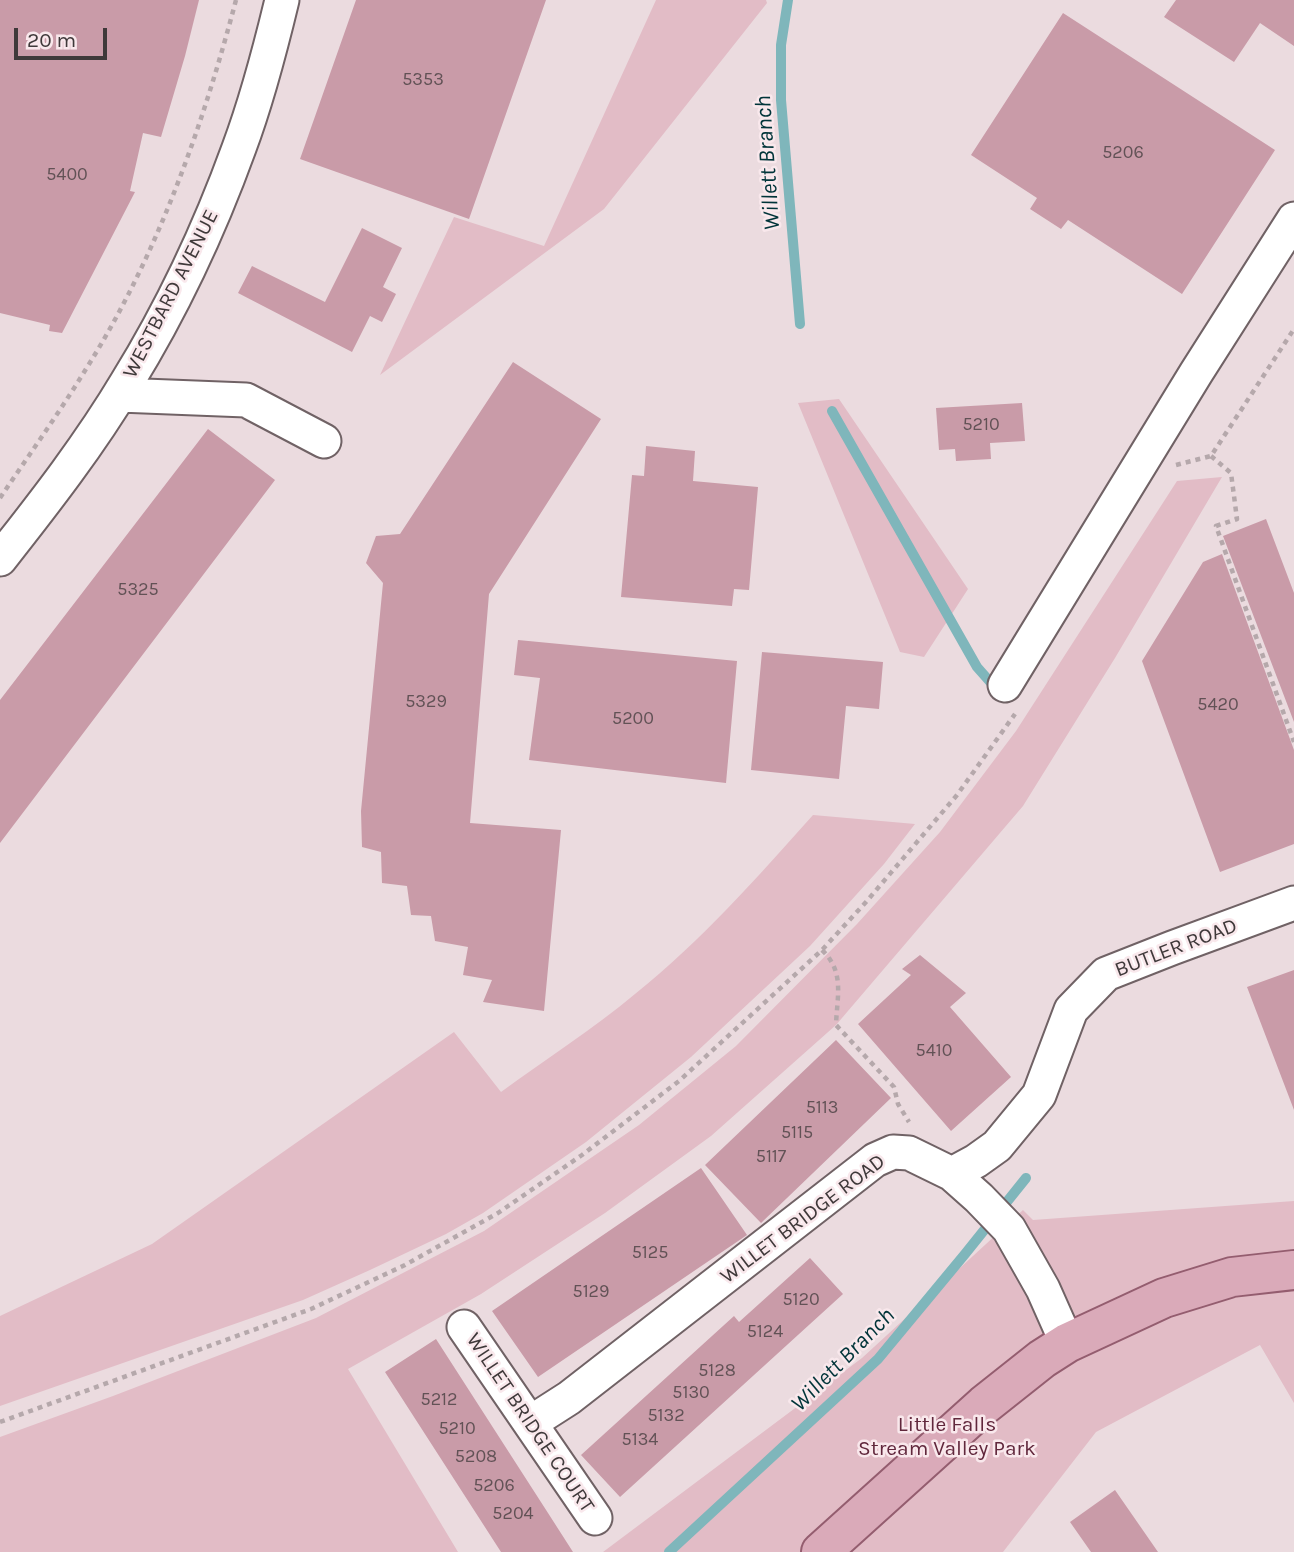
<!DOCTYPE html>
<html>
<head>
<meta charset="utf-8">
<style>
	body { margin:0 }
	#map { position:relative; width:1294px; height:1552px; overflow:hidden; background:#ebdbdf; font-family:Karla,sans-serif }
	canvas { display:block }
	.scale { position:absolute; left:14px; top:28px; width:93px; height:32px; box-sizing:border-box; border:4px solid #3f393a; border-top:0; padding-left:9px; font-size:21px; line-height:24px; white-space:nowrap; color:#3f393a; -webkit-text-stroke:5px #f9e8ec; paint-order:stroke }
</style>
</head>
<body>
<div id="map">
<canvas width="1294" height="1552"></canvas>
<div class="scale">20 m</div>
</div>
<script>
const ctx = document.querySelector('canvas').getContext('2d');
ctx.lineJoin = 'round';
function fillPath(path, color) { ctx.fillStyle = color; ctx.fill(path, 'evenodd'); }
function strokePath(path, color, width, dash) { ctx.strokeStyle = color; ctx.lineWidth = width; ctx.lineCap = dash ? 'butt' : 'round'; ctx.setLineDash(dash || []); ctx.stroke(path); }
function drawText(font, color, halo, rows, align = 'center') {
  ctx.font = font + ' Karla,sans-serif'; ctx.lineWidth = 5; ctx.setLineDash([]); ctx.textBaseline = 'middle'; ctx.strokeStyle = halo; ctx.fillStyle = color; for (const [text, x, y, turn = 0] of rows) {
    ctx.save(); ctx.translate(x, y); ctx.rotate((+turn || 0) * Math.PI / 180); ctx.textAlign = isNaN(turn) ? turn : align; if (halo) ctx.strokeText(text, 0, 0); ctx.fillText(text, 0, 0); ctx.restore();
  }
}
fillPath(new Path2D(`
	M656,0H766L767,3L604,209L380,375L454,217L544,246Z
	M839,399L968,589L924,657L900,652L798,403Z
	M1222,477L1115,658L1023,806L836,1025L711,1136L605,1213L481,1294L348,1369L458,1552H0V1437L113,1396L316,1318L484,1231L639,1125L736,1046L857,924L940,832L1016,731L1177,481Z
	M813,815L915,824L884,864L810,946L691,1057L586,1142L483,1213L446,1234L370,1270L303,1300L0,1406V1316L152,1244L454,1032L501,1092C546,1059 593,1029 635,994C701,941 757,878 813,815Z
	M1294,1201V1403L1260,1345L1096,1432L1003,1552H603L862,1358L1023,1210L1033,1220Z`), '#e2bcc6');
strokePath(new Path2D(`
	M788,0L781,45V100L800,324
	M832,411L977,667L992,684
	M669,1552L878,1359L965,1254L1026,1178`), '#7fb6bb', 10);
fillPath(new Path2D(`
	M0,0H199L185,56L161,137L143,133L130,191L135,192L62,333L49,331L50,325L0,313Z
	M356,0H546L469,219L300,159Z
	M1176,0H1294V46L1260,23L1234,62L1164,17Z
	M1063,13L1275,150L1182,294L1068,220L1061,229L1030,209L1037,198L971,155Z
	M362,228L402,248L383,287L396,294L382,322L370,316L352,352L238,293L252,266L325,302Z
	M513,362L601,419L489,594L470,823L561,830L544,1011L483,1002L492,980L463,975L468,947L435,941L431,916L411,915L407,886L382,883L381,852L362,847L361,811L383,583L366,563L376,536L400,534Z
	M1022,403L1025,441L990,443L991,459L956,461L955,449L939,450L936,408Z
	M208,429L275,480L0,843V700Z
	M646,446L695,451L693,481L758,487L749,590L734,589L732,606L621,597L632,475L644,476Z
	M1266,519L1294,593V722L1223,536Z
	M1222,554L1294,750V844L1220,872L1142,661L1203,562Z
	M518,640L737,661L726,783L529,760L540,678L514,675Z
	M762,652L883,662L879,709L846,706L839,779L751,770Z
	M920,955L966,993L950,1007L1011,1077L951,1131L858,1024L911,975L902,969Z
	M1294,970V1110L1247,987Z
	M836,1040L891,1098L761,1223L705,1165Z
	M701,1168L747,1235L538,1377L492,1311Z
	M810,1258L843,1294L620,1497L581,1455L734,1316L739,1322Z
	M436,1339L548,1513L573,1552H501L385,1372Z
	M1115,1490L1158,1552H1091L1070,1522Z`), '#c99ba8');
const minor = new Path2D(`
	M119,395L246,400L324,441
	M0,559C45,502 90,444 127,382C172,309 210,228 239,148C257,100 270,50 282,0
	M1005,685L1196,373L1294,219
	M952,1174L976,1161L997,1146L1039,1095L1071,1010L1106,974L1172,948L1294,903
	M464,1327L595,1518
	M530,1423L569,1398L875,1160L893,1152L909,1153L952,1174L979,1198L1009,1229L1043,1289L1067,1343`);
const major = new Path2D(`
	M821,1552L984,1405L1042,1359L1067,1343L1164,1298L1232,1277L1294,1270`);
strokePath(minor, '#706265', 37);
strokePath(major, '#945d6f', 42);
strokePath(new Path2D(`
	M1211,456L1231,473L1237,519L1216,526L1294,742
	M1176,465L1211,456L1294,329
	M0,498C29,455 59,413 86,369C157,256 202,129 236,0
	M822,950C845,972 837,996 836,1025L894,1087L898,1104L909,1122
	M0,1422L311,1309L405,1265L498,1213L582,1155L679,1081L822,950L866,902L957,795L1015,714`), '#b5a8ab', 4.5, [5, 5]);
strokePath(minor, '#fff', 33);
strokePath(major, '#daaab9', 38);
drawText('18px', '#625256', null, [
	["5353",423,80],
	["5206",1123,153],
	["5400",67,175],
	["5210",981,425],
	["5325",138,590],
	["5329",426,702],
	["5420",1218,705],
	["5200",633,719],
	["5410",934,1051],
	["5113",822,1108],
	["5115",797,1133],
	["5117",771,1157],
	["5125",650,1253],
	["5129",591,1292],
	["5120",801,1300],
	["5124",765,1332],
	["5128",717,1371],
	["5130",691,1393],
	["5212",439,1400],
	["5132",666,1416],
	["5210",457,1429],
	["5134",640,1440],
	["5208",476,1457],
	["5206",494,1486],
	["5204",513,1514]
]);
drawText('21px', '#3f393a', '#f9e8ec', [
	["WESTBARD AVENUE",171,294,-63],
	["BUTLER ROAD",1176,948,-21],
	["WILLET BRIDGE ROAD",803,1219,-37],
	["WILLET BRIDGE COURT",530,1423,56]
]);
drawText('21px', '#61273c', '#f9e8ec', [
	["Little Falls",947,1425],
	["Stream Valley Park",947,1449]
]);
drawText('italic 23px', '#003439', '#f9e8ec', [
	["Willett Branch",768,163,-94],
	["Willett Branch",843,1360,-45]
]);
</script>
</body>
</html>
